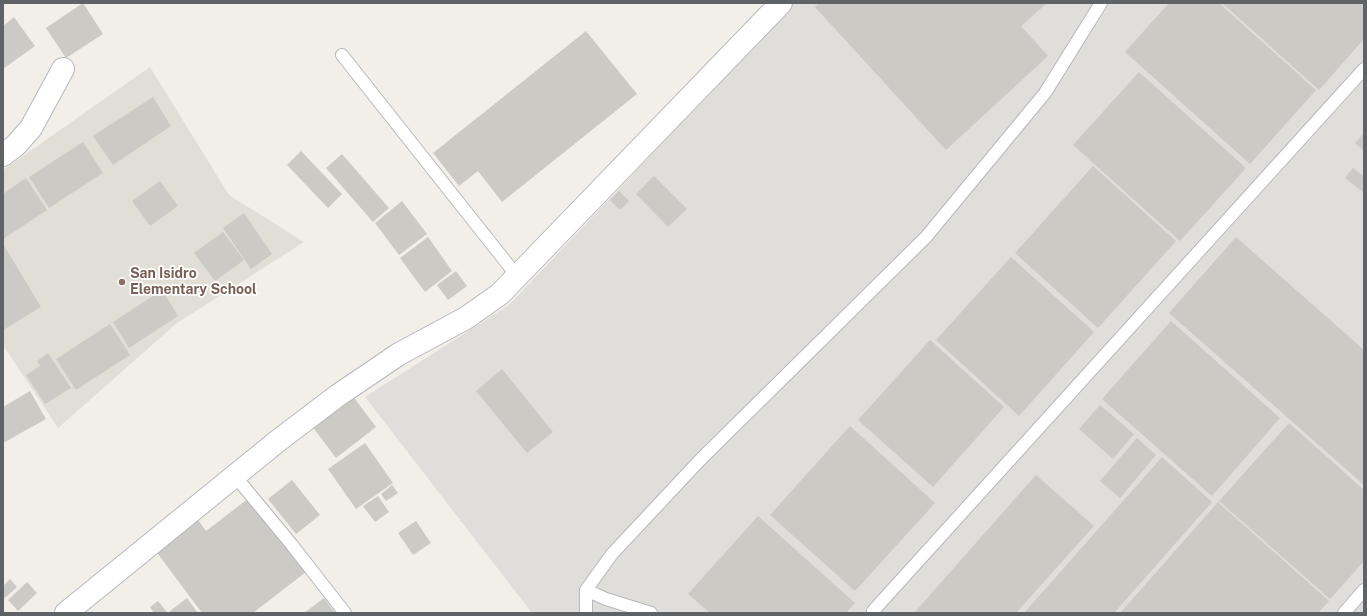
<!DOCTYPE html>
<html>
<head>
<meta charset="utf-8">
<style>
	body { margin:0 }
	#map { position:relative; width:1367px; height:616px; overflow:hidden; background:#f1efe8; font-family:"Public Sans",sans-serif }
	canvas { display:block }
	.frame { position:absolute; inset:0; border:4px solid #5f6368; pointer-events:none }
</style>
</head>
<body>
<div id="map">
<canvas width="1367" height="616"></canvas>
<div class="frame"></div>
</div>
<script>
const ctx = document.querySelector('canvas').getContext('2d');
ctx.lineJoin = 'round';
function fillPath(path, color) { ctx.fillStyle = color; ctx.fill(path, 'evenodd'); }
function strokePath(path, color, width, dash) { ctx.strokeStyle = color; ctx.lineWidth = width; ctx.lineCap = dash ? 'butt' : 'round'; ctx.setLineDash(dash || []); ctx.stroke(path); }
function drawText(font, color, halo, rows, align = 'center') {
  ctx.font = font + ' "Public Sans",sans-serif'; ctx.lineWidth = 3.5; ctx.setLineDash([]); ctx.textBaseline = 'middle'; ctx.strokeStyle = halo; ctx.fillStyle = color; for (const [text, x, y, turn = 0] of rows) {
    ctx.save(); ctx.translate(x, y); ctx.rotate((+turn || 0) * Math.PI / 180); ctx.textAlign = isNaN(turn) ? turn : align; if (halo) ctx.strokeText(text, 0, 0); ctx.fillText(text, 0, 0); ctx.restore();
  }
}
fillPath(new Path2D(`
	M795,3H1364V613H532L365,397L509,305Z`), '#e0deda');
fillPath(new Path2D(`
	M150,67L229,195L304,242L177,323L58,428L3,345V170Z`), '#e1ded6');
fillPath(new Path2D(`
	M83,3L103,34L66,58L46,28Z
	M819,3H1047L1021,26L1048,56L946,150L815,7Z
	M1169,3H1219L1316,90L1250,164L1125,52Z
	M1222,3H1364V39L1319,90Z
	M14,17L35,46L3,69V26Z
	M586,31L637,94L502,202L478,171L459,186L433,153Z
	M1139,72L1246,168L1180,241L1073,145Z
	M153,97L171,126L113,165L93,136Z
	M1364,133V151L1355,143Z
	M83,142L103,173L49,208L29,177Z
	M301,151L342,194L328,208L287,165Z
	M342,154L389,208L373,222L326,168Z
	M1093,166L1176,241L1098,328L1015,253Z
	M1353,168L1364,176V193L1345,178Z
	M654,176L687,209L668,227L636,194Z
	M26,178L47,210L3,239V194Z
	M160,181L178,206L150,226L132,201Z
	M619,191L629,201L620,210L610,200Z
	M402,201L427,234L399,255L375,223Z
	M244,213L272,254L251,269L223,228Z
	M223,232L244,260L215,281L194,253Z
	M428,237L452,271L425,292L400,258Z
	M1236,237L1364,350V485L1169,313Z
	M3,244L41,307L3,330Z
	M1011,257L1094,332L1019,416L936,340Z
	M456,271L467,286L448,300L437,285Z
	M162,290L178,316L129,348L113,322Z
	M1171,321L1280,418L1212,496L1102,399Z
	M110,324L130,355L76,390L56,359Z
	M930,340L1004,407L933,487L858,420Z
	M48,353L71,388L45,404L26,375L40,366L37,361Z
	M502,369L553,432L527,453L476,391Z
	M30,391L46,419L3,443V407Z
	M352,395L376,427L336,458L312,426Z
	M1100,405L1134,434L1113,459L1079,429Z
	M1289,423L1364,490V561L1330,599L1219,501Z
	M850,426L935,503L855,591L770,515Z
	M1137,438L1156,455L1120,498L1100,481Z
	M365,443L393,483L356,509L328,469Z
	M1162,457L1212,502L1114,613H1024Z
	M1036,475L1094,526L1016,613H914Z
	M292,480L320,515L296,534L268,499Z
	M392,485L398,493L386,501L381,494Z
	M378,496L389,512L375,522L363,506Z
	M249,498L306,572L253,613H202L152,546L193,513L206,531Z
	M1218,502L1329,601L1318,613H1120L1159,569L1203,608L1159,569Z
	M758,516L855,603L846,613H710L688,594Z
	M416,521L431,543L413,555L398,533Z
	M10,579L17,587L5,598L3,595V586Z
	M27,582L37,593L18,611L8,600Z
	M187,598L198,613H171L170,611Z
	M324,598L335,613H304Z
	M158,601L168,613H154L150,607Z`), '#cccac5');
const service = new Path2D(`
	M342,55L517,276
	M235,476L292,545L345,613
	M586,590L606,599L651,613
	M586,613V590L612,554L700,460L926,237L1045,93L1101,3
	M875,613L873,611L1364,69
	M1344,613L1364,590`);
const minor = new Path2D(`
	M3,155L16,145L31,128L63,69
	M66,613L279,440L337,396L399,354L466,318L500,294L781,3`);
strokePath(service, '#b5b8bc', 14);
strokePath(minor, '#b5b8bc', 24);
strokePath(service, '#fff', 12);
strokePath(minor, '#fff', 22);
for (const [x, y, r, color] of [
	[122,282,4,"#8d6e63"]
]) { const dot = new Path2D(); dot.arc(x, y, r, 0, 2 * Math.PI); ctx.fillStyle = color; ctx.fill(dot); strokePath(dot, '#fff', 1.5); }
drawText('bold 14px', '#785e54', '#fff', [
	["San Isidro",130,274],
	["Elementary School",130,290]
], 'left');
</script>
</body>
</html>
